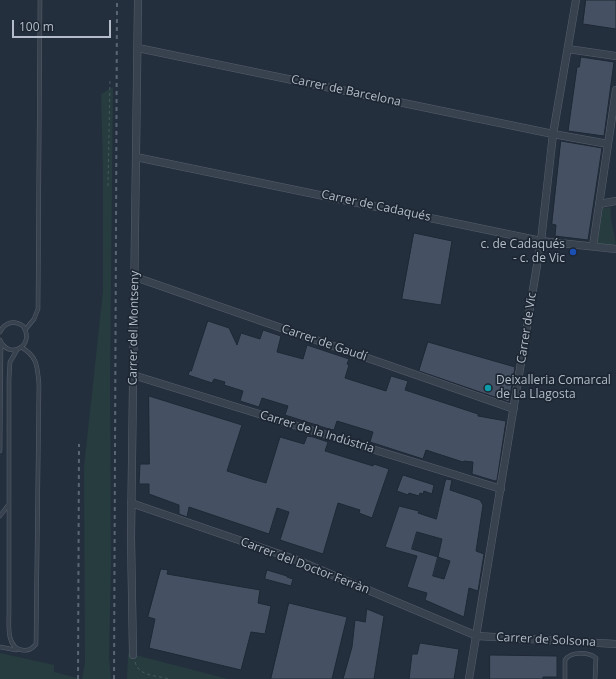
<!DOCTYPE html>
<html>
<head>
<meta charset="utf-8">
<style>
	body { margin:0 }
	#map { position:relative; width:616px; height:679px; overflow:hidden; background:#242f3e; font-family:"Open Sans",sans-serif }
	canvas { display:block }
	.scale { position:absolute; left:12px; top:20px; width:99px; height:18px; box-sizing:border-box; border:2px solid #b4bcc9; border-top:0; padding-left:5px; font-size:12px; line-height:14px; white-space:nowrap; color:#b4bcc9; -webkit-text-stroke:3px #1d2633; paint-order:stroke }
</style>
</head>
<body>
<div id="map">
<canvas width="616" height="679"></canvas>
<div class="scale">100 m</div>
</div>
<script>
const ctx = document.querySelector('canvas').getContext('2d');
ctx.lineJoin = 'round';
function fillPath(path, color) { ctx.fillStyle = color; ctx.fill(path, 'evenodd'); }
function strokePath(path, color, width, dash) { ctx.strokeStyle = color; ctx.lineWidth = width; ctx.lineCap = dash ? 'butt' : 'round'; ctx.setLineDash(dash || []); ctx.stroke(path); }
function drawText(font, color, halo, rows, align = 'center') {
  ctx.font = font + ' "Open Sans",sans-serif'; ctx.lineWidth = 3.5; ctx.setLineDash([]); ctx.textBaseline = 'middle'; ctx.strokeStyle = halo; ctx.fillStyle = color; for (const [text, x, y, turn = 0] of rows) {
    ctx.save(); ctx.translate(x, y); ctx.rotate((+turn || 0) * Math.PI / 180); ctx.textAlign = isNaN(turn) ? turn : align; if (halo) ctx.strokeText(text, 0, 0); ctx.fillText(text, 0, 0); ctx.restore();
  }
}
fillPath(new Path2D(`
	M113,87L110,381L111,565L109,656L111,679H82L85,664L84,467L103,291V173L101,94Z
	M611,207C609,221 616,235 616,248L594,245L603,208Z
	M0,653L54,665V672L81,679H0Z
	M128,653L228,679H127Z`), '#263c3f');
const building = new Path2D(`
	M586,0H616V29L583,24Z
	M581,57L614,62L604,136L568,131L577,67H579Z
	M561,141L602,148L588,240L555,236L556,225L552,224Z
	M414,233L452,241L441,305L402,299Z
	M208,321L229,328L237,345L241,333L260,339L263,330L281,336L277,352L303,359L307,345L349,359L347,364L349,365L345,378L386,391L391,376L408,381L405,390L478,414V416L506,421L497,480L495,481L472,474L473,462L464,461L463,462L426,450L423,459L370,442L373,432L337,421L334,430L329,429L285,415L288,406L262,398L259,407L240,401L243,391L224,385L225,382L214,379L212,383L188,375L190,370L191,371Z
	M428,342L515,367L509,402L419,371Z
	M149,396L242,425L227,471L252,479L266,483L280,437L304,444L307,436L313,437L328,442L325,451L373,466L374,464L389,469L372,518L359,513L360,510L338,503L323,554L280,540L289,512L277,508L269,534L189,507L187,517L179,514V505L149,494V484H139L140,464H149Z
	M403,475L434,485L432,494L424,491L423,494L420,493L419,496L409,493L408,495L397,491Z
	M446,479L452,480L450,490L480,500L483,505L476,551L484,554L478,591L469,588L464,617L425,600L427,593L407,587L417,556L385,547L399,506L419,511L418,513L436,519ZM417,532L442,539L438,557L412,549ZM438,557L450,561L444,579L433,576Z
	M161,569L168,570L167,574L260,590L258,603L271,606L265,634L251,632L241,670L149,648L155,619L148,617Z
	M267,570L287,576V577L293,579L291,586L265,579Z
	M289,603L347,617L332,679H271Z
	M367,609L384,616L374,679H343L352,647L355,620L365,622Z
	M420,643L459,649L454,679H409L412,654H417Z
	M490,655L557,656V677H543V679H490Z`);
fillPath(building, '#455162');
strokePath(building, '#1f2835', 1);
const lane = new Path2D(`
	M25,330L34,319L38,309L40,0
	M0,332C5,322 14,320 23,326C36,345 9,361 0,340
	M17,350L10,362L9,379V612C9,624 6,648 22,650C29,651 32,649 36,644L39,384C37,366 38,357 21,347
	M0,451L1,344
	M0,516L9,504
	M0,647L16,650
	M565,679V660C571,651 588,652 596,658L595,679`);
const street = new Path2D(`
	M138,48L553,134L608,144
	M568,49L616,56
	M136,157L541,241L616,249
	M599,204L616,201
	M593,246L616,90
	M135,277L514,409
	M133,375L501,489
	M131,503L297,560L477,636L616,644
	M133,655L131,537L138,0
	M469,679L541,241L553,134L576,0`);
strokePath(lane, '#565f6c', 4.5);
strokePath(street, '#565f6c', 8);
strokePath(new Path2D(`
	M108,186L110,80
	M135,662C139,677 157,675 169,679`), '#44595c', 1, [3, 3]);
strokePath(lane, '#38414e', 3.5);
strokePath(street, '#38414e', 7);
strokePath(new Path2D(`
	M78,679L79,444
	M114,679L117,0`), '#5a6575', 2, [4, 4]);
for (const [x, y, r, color] of [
	[573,252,4,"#1a4fb4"],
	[488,388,4,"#0f9aa8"]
]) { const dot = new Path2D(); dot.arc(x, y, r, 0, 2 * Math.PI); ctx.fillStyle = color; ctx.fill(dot); strokePath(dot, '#1d2633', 1.5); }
drawText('12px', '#b4bcc9', '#1d2633', [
	["Carrer de Barcelona",346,91,12],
	["Carrer de Cadaqués",376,206,12],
	["Carrer del Montseny",134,328,-89],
	["Carrer de Vic",527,328,-81],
	["Carrer de Gaudí",324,343,19],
	["Carrer de la Indústria",317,432,17],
	["Carrer del Doctor Ferràn",305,566,21],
	["Carrer de Solsona",546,640,3]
]);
drawText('12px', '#b4bcc9', '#1d2633', [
	["c. de Cadaqués",565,245],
	["- c. de Vic",565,259],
	["Deixalleria Comarcal",496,381,"left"],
	["de La Llagosta",496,395,"left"]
], 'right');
</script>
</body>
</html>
